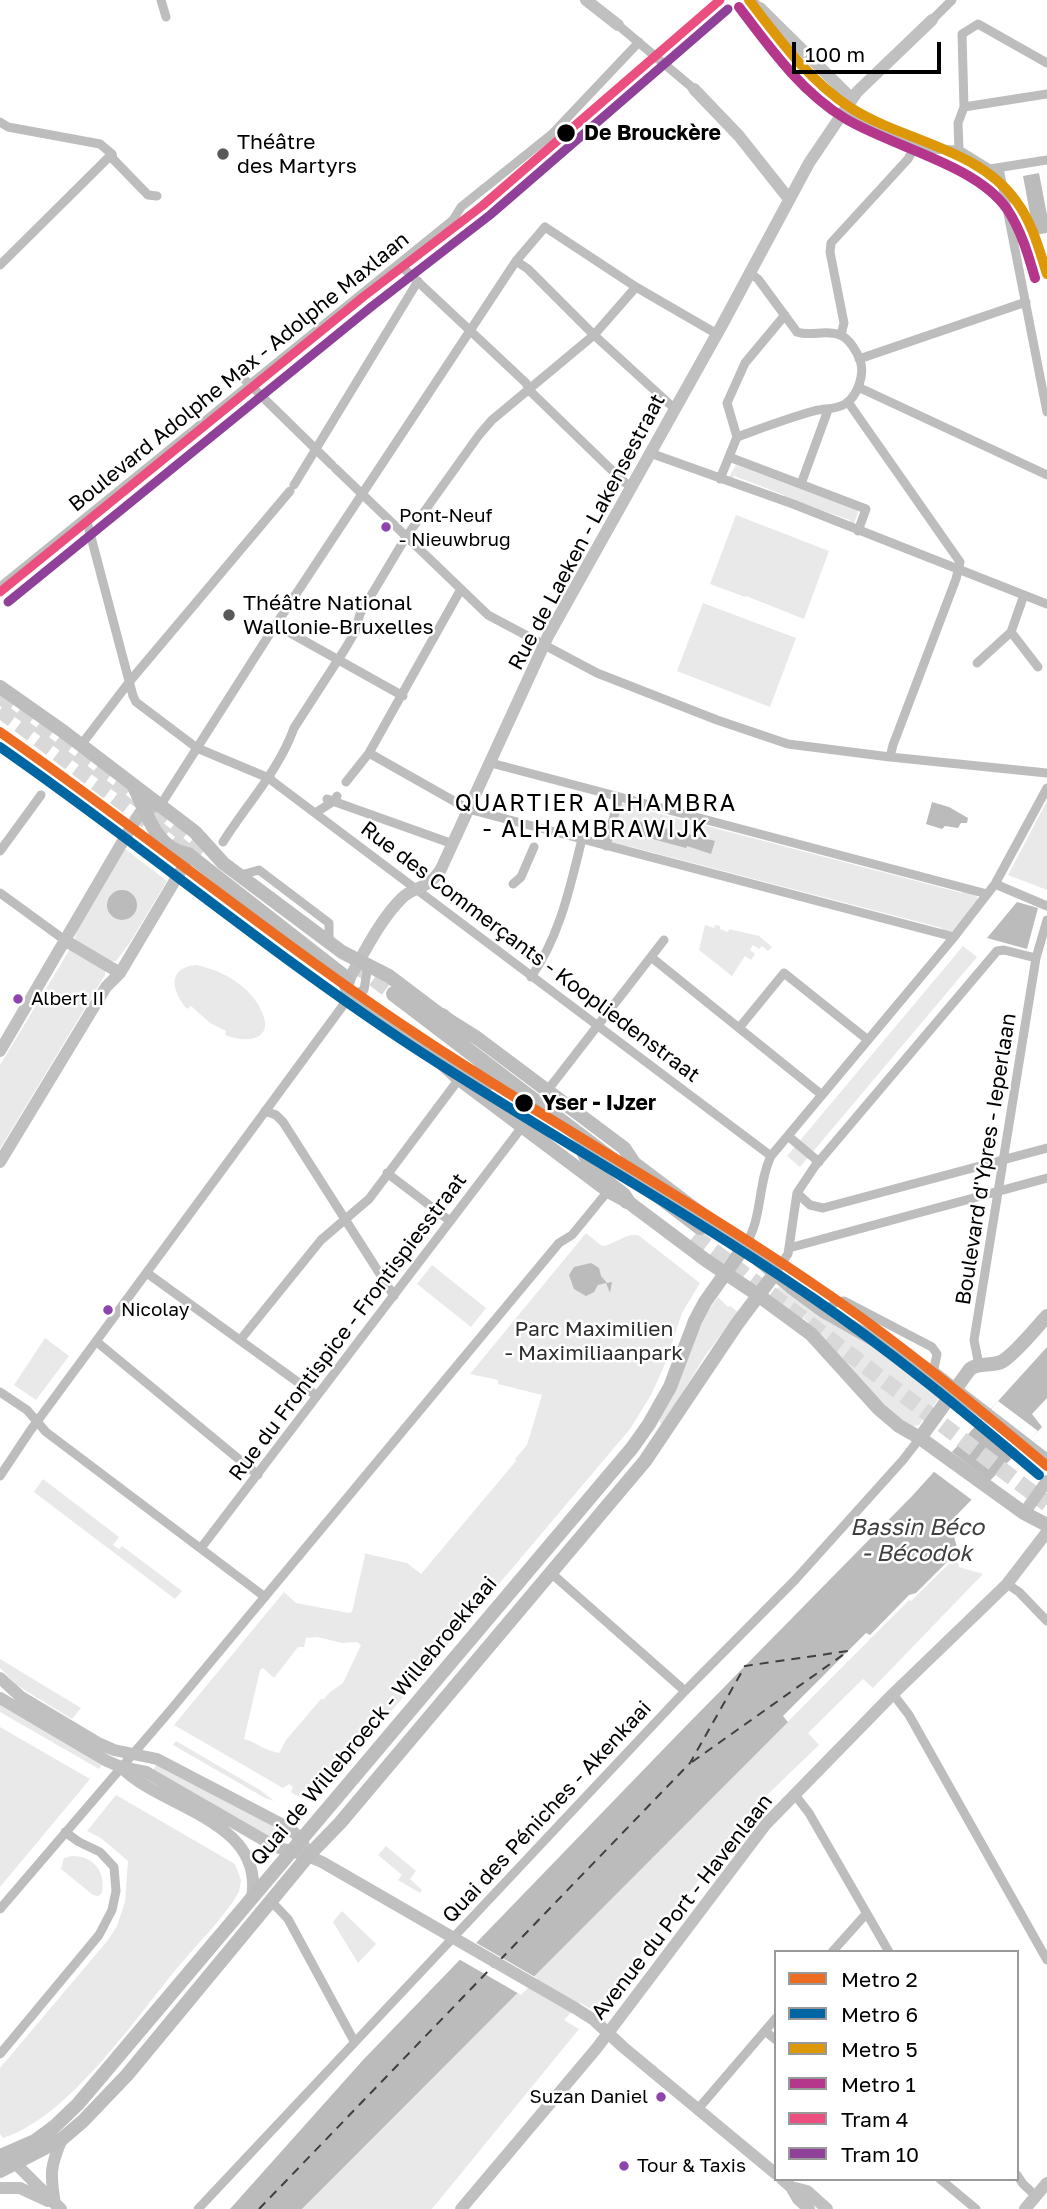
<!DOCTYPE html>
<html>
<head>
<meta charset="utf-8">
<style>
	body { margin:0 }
	#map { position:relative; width:1047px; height:2209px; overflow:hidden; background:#fff; font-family:"Golos Text",sans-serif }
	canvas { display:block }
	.legend { position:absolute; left:774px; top:1950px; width:245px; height:231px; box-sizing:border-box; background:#fff; border:2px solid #999; margin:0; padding:9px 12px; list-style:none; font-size:21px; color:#000 }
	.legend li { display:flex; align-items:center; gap:14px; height:35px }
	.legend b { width:35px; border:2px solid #999 }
	.scale { position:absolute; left:792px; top:42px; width:149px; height:32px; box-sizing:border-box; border:4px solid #000; border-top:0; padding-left:9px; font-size:21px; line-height:24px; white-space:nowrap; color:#000; -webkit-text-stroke:5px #fff; paint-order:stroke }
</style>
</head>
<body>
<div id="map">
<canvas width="1047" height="2209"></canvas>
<ul class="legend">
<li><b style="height:9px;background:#ed6c23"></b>Metro 2</li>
<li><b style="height:9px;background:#0066a3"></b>Metro 6</li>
<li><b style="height:9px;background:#dd980a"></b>Metro 5</li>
<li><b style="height:9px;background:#b5378c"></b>Metro 1</li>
<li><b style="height:9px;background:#ea4f80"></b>Tram 4</li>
<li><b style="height:9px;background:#8f4199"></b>Tram 10</li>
</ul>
<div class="scale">100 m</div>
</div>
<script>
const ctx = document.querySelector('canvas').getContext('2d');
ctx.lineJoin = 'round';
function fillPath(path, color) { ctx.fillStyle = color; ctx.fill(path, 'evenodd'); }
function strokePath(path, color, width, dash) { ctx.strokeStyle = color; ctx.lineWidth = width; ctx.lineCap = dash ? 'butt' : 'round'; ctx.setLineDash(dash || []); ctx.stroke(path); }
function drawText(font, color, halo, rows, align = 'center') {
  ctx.font = font + ' "Golos Text",sans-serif'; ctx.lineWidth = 5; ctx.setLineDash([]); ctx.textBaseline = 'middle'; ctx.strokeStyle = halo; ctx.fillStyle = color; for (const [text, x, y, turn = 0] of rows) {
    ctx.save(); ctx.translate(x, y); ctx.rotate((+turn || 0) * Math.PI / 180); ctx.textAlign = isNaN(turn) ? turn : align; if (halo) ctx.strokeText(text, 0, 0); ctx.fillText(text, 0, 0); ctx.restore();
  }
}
fillPath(new Path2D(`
	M736,465L857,510L858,513L854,524L850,523V520L784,497V495L734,476L733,479L729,477Z
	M736,515L829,551L804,619L746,596L745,597L710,584Z
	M703,603L796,638L770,707L677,671Z
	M1047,801V890L1008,875Z
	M625,803L638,805V808L962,893L963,890L977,896L978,901L953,933L942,931V928L628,846L627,848L612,843L611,840L620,805Z
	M124,848L167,881L129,944L116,961L111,962L76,941L75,937L80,922Z
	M705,925L714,928L715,925L720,926V929L728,932L729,929L759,936L772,947L768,951L762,946L759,949L753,945L750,950L755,954L751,960L745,956L732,976L699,950Z
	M963,946L977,957L800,1167L787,1156Z
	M70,949L105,970V975L0,1149V1065Z
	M196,965C222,970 251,986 262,1012C275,1042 244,1043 225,1035L226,1031L210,1023L191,1006L187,1009C172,992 166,968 196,965Z
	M586,1233L602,1246C615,1245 625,1233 638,1235L700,1283L682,1313L665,1364L651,1395L630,1429L318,1798C308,1800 299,1798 291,1792L293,1787L289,1784L283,1788L174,1725L284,1592L296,1603L349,1613L352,1612L365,1555L363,1553L407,1563L421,1574L516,1461L515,1459L527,1445L542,1395L498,1384V1380L470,1374ZM317,1637L342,1643L357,1642L361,1645L343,1683L330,1692L324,1699H321L286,1740L279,1753C261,1749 258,1743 244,1739L260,1670L263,1668L274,1678L298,1647H304L306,1638Z
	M432,1265L486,1308L471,1327L417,1284Z
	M779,1287L925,1373L943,1388L941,1396L919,1425L910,1427C872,1396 842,1357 806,1325L808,1322L803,1318L805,1315L803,1314L798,1319L772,1296L773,1290Z
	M718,1297L728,1307L730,1306L738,1312L705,1356L663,1424L660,1423V1417L703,1318Z
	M45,1338L69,1356L36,1400L14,1385Z
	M43,1479L119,1537L113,1545L119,1549L122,1546L182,1591L175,1599L34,1492Z
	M956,1557L959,1567L983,1574L873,1688L863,1679L808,1733L819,1745L766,1796L595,2011L580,2003L564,2020L579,2029L432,2209H302L909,1600L911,1601Z
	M0,1659L81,1708L72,1719L18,1686L0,1668Z
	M0,1705L102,1764L99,1769L0,1712Z
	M0,1727L90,1779L0,1887Z
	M176,1741L260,1790L274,1801L265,1798L173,1745Z
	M157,1764L271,1825L283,1836L277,1843L152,1771Z
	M116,1795L235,1864L241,1880L239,1892C224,1918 197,1944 178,1967C134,2020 69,2117 3,2138L0,2134V2068L108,1940L117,1926L125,1902L128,1861L101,1838L87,1831Z
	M386,1846L416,1871L410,1879L422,1890L420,1893L398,1880L402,1875L378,1855Z
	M72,1856C94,1856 106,1872 102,1893L98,1896L93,1895L61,1869L64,1858Z
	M342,1911L376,1944L358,1963L333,1922Z`), '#e9e9e9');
fillPath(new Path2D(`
	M1039,173L1047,215V233L1034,235L1023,176Z
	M932,802L949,807L968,818L967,823H961L958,828L945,826L942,829L926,824Z
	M637,821L715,841L711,854L687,846L686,848L634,834Z
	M107 905a15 15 0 1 1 30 0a15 15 0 1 1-30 0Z
	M1017,902L1038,908L1027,949L987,938Z
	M591,1263L599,1268L601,1276L607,1283L612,1282L610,1293L606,1283L598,1285L594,1292L586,1296L574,1289L569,1275L574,1267Z
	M1047,1347V1398L1032,1414L1042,1427L950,1522L958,1551L916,1593L909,1595L870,1635L866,1633L783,1716L788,1722L302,2209H230L363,2060L680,1732L913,1495Z`), '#bbb');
fillPath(new Path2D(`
	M998,1401L1038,1431L1019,1451L981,1421Z
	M952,1452L990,1481L972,1500L933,1471Z
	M473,1941L537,1978L521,1995L457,1958Z`), '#fff');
strokePath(new Path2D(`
	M692,1762L847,1652
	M500,1960L690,1763L745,1666L848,1651
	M259,2209L493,1966`), '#3f3f3f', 2, [9, 7]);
strokePath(new Path2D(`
	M0,696L206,850
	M0,710L191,854
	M355,964L394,994
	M694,1236L1047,1504`), '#d9d9d9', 16, [16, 8]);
strokePath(new Path2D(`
	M161,0L166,17
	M752,0L760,8
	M932,20L952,0
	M618,25L694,89
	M964,107L1047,94
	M845,111L861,117L898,141L922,149L959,150L990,169L1047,160
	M0,122L8,127L100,144L112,154L113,159L148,195L157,196
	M959,150L958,123L964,107L962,34L978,24L1047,63
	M999,168L1047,412
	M516,261L528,269L594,335L675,409
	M399,264L526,383L529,390L624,482L632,487
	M0,265L112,154
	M841,335L844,323L830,252L831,243L908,159L915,147
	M859,359L1026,302
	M241,376L332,465
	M858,387L1047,475
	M848,402L960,562L956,579L893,745L890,757
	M737,437C762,428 788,418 814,411C825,408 835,410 845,404C858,396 865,374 860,360C857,352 849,338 840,335C826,329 811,337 797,332L758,279L750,273
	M650,453L793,504L1047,604
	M729,457L866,509L858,531
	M335,468L488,615L597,673L717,720L788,744L890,757L1047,773
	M720,479L737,437L727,403L745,363L785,315
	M801,484L828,410
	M294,485L418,281
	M86,518L133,696L136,702L197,748L271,779
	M0,587L453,220L461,207L552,134L639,42
	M276,625L403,696
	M1011,632L1038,667
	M977,663L1011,632L1024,595
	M81,745L130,681L290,491
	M369,753L468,809L954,937
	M491,763L987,894
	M267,777L771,1156
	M346,782L369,753L461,589
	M327,799L453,844
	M160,806L269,635L516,261L545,227L636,287L717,334
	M315,813L334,801L337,796
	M223,842C247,804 279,770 294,728L345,649L355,632L360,614L406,537L479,435L492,420L594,335L636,287
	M606,846L619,797
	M0,851L41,795
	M241,875L259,870L329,923V942
	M513,884L521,877L534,847
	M995,884L1047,906
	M0,893L66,941
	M651,957L822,1095
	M531,977C560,936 570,887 582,839
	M739,1028L784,973L868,1040
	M547,1091L664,940
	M265,1111L276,1115L283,1122L394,1296
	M788,1136L819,1162
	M387,1173L450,1221
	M797,1193L810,1205L823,1208L1047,1148
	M744,1247C763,1220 757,1185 771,1156L954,937L995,884L1047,788
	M789,1248L1047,1178
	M147,1273L317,1396
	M775,1273L788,1254L797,1193L815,1166L997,951L1004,950L1036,958
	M825,1312L836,1302L844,1301L932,1347L937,1354L933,1373
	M241,1339L321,1240L369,1199L459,1079
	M97,1342L258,1475
	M979,1365L974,1340L1036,958L1047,920
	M0,1392L27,1410L46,1432L265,1597
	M0,1476L30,1431L350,996L364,990L368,965
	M201,1548L522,1127
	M551,1573L685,1691
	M1007,1584L1019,1592L1047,1621
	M893,1694L909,1715L1047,1960
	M795,1795L809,1813L889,1952
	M271,1901L288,1919L354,2041
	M0,1909L169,1712L559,1243L572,1235L608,1191
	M832,1952L866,1914
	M765,2031L776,2040
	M0,2054L99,1935L112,1910L116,1891L114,1867L100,1852L79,1842L65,1832
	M698,2109L776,2018
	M1017,2175L1023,2184L1036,2196
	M940,2179L976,2209
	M198,2209L685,1691L795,1580L903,1460L920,1438`), '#bdbdbd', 9);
strokePath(new Path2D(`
	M586,0L618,25
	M760,8L852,99
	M694,89L739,136L789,199
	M66,941L120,973
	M348,981C364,953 379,921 402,898C415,885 427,891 441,869L548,636L722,325L809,163L857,92L932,20
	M0,1051L130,829L142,810L153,807
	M0,1162L106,987L120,973L186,862L188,854
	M1024,1513L1047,1481
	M0,1678L21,1697L98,1743L114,1750L157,1759L289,1828L302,1840L304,1846
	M0,1698L107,1761L121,1767L146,1772L276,1847L308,1856L322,1862L575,2008L594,2020L623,2047L776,2174
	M124,1770C165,1809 265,1821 252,1898
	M9,2157L61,2209
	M782,2179L791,2187L807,2191L827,2209
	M791,2187L798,2199L809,2209
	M0,2188H20L48,2201
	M55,2204C50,2174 50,2166 62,2139
	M461,2209L596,2049L766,1824L893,1694L1007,1584L1047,1532
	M1025,2209L1047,2183`), '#c0c0c0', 12);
strokePath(new Path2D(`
	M0,687L64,732L195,832L223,863L342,952L389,976L442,1016L477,1038L624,1148L634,1163L728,1234L791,1287L825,1312L933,1373L1047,1461
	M134,787C146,810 155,850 188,854L343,975L348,981L346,986L350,996L432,1054L459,1079L608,1191L627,1201L707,1261L758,1295L811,1334L879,1409L899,1426L920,1438L1024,1513L1047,1525
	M920,1438L970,1369C980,1362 992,1367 1003,1361C1017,1352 1035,1329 1047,1316
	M0,2156L35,2141L54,2127L78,2104L632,1448L649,1424L670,1387L695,1321L705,1302L744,1247
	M0,2171L62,2139L83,2121L127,2075L308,1856L340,1823L645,1461L737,1324L775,1273`), '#bdbdbd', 14);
strokePath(new Path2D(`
	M394,994L700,1227
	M442,1016L464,1036
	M432,1054L490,1082
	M585,1154L600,1177L623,1195L627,1201`), '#bdbdbd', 16);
strokePath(new Path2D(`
	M0,592L363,297L482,206L720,0`), '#ea4f80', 9);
strokePath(new Path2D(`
	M8,602L371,307L490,215L728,9`), '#8f4199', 9);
strokePath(new Path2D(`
	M0,732C141,830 273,939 416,1034C548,1122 688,1198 819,1288C899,1342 973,1404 1047,1466`), '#ed6c23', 10);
strokePath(new Path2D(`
	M0,747C140,844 271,954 413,1047C545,1133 683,1209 813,1298C892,1352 966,1413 1039,1475`), '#0066a3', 10);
strokePath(new Path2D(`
	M749,0C779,39 809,81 851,108C903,141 978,148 1016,201C1032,222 1039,249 1047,274`), '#dd980a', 10);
strokePath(new Path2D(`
	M739,7C770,48 801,92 846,119C893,147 977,165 1007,209C1021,230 1028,254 1035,278`), '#b5378c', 10);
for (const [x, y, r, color] of [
	[566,133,10,"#000"],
	[223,154,7,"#595959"],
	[386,527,6,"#8e44ad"],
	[229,615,7,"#595959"],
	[18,999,6,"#8e44ad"],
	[524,1103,10,"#000"],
	[108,1310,6,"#8e44ad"],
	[661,2097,6,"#8e44ad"],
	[624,2166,6,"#8e44ad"]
]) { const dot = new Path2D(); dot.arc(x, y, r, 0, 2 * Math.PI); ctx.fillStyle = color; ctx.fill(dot); strokePath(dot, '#fff', 2.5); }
drawText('19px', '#000', '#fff', [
	["Pont-Neuf",399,516],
	["- Nieuwbrug",399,540],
	["Albert II",31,999],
	["Nicolay",121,1310],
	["Suzan Daniel",648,2097,"right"],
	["Tour & Taxis",637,2166]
], 'left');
drawText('bold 21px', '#000', '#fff', [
	["De Brouckère",584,133],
	["Yser - IJzer",542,1103]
], 'left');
drawText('21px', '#000', '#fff', [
	["Théâtre",237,142],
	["des Martyrs",237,166],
	["Théâtre National",243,603],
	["Wallonie-Bruxelles",243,627]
], 'left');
drawText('21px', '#000', '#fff', [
	["Boulevard Adolphe Max - Adolphe Maxlaan",239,372,-39],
	["Rue de Laeken - Lakensestraat",587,532,-62],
	["Rue des Commerçants - Koopliedenstraat",530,952,37],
	["Boulevard d'Ypres - Ieperlaan",986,1159,-81],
	["Rue du Frontispice - Frontispiesstraat",348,1327,-53],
	["Quai de Willebroeck - Willebroekkaai",374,1721,-50],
	["Quai des Péniches - Akenkaai",547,1812,-47],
	["Avenue du Port - Havenlaan",682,1907,-52]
]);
drawText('21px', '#2e2e2e', '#fff', [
	["Parc Maximilien",594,1329],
	["- Maximiliaanpark",594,1353]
]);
ctx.letterSpacing = '2px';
drawText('23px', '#000', '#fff', [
	["QUARTIER ALHAMBRA",596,804],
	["- ALHAMBRAWIJK",596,830]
]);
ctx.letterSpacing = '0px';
drawText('italic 23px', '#3f3f3f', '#fff', [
	["Bassin Béco",917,1528],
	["- Bécodok",917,1554]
]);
</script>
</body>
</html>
